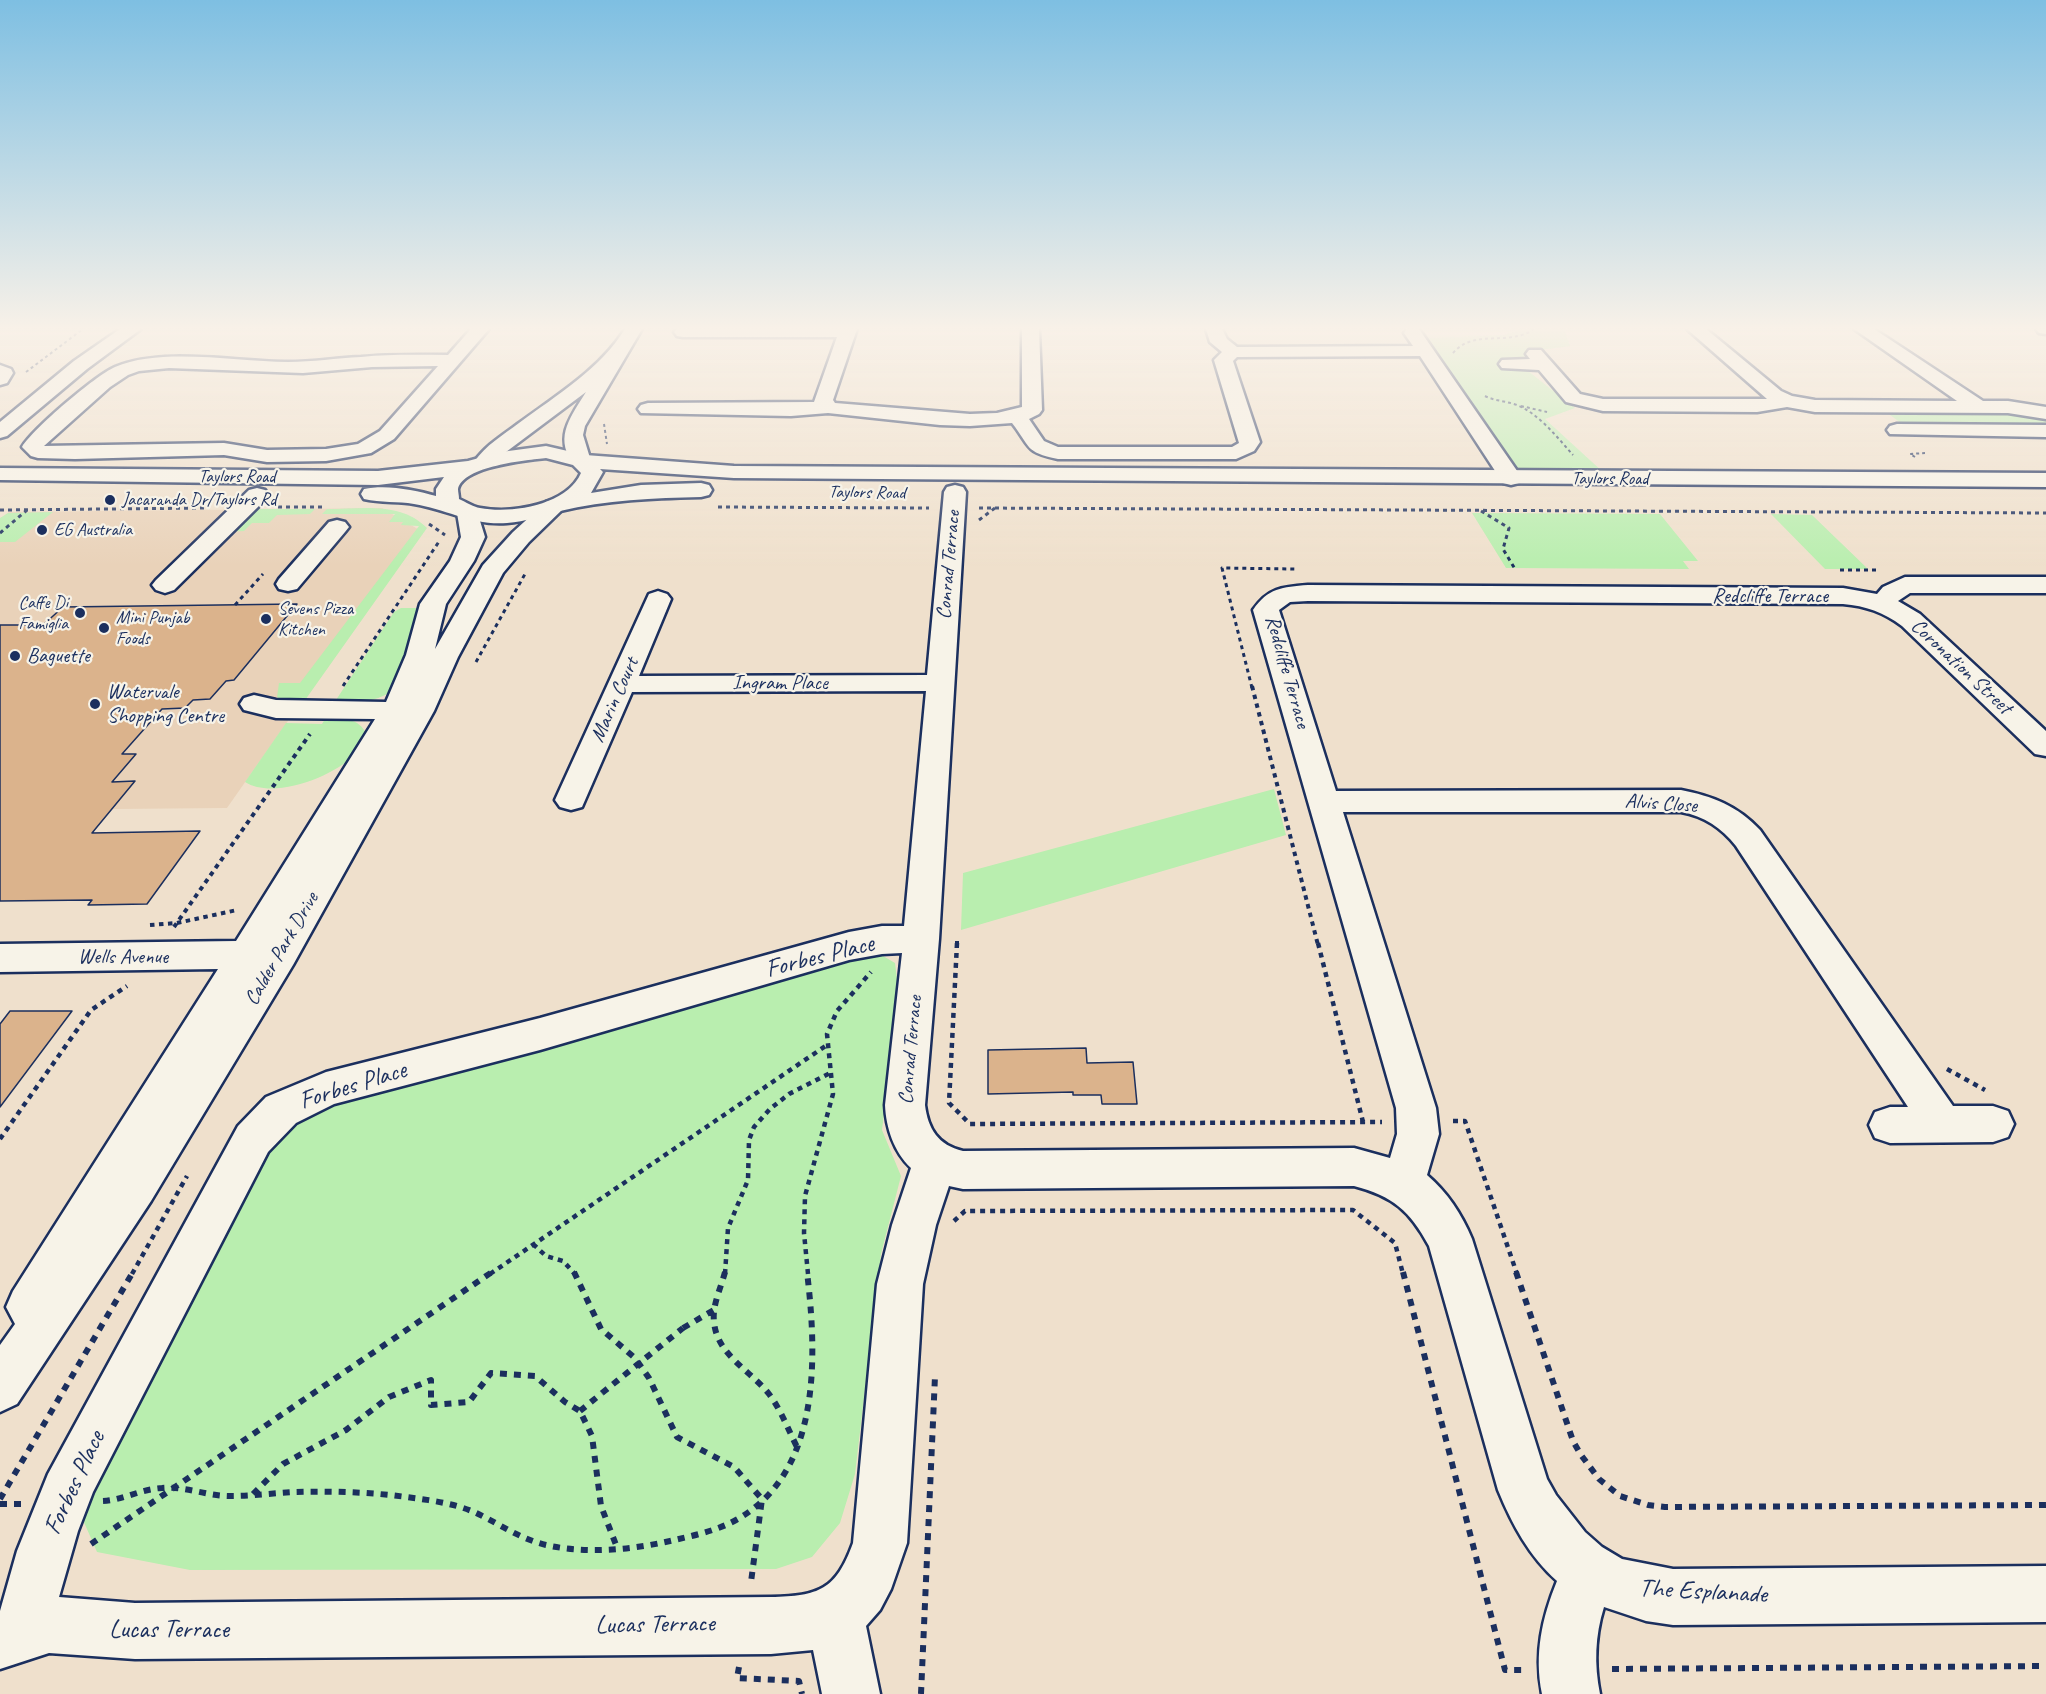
<!DOCTYPE html>
<html>
<head>
<meta charset="utf-8">
<style>
	body { margin:0 }
	canvas { display:block; background:#efe0cc }
</style>
</head>
<body>
<canvas width="2046" height="1694"></canvas>
<script>
const ctx = document.querySelector('canvas').getContext('2d');
ctx.lineJoin = 'round';
function fillPath(path, color) { ctx.fillStyle = color; ctx.fill(path, 'evenodd'); }
function strokePath(path, color, width, dash) { ctx.strokeStyle = color; ctx.lineWidth = width; ctx.lineCap = dash ? 'butt' : 'round'; ctx.setLineDash(dash || []); ctx.stroke(path); }
function drawText(font, color, halo, rows, align = 'center') {
  ctx.font = font + ' Caveat,sans-serif'; ctx.lineWidth = 4.5; ctx.setLineDash([]); ctx.textBaseline = 'middle'; ctx.strokeStyle = halo; ctx.fillStyle = color; for (const [text, x, y, turn = 0] of rows) {
    ctx.save(); ctx.translate(x, y); ctx.rotate((+turn || 0) * Math.PI / 180); ctx.textAlign = isNaN(turn) ? turn : align; if (halo) ctx.strokeText(text, 0, 0); ctx.fillText(text, 0, 0); ctx.restore();
  }
}
fillPath(new Path2D(`
	M382,508L421,531L227,808L0,810V519L9,512Z`), '#e9d2b9');
fillPath(new Path2D(`
	M1520,329H1564L1570,346L1532,351L1522,359L1528,371L1575,408L1545,419L1603,472H1530L1513,469L1425,338L1505,335Z
	M1882,409H1997L2046,417V426H1905Z
	M248,509H315L310,514L277,515L269,523H252L244,531L224,532Z
	M327,509C361,509 401,501 427,528L303,703L285,702L277,697L279,683H300L419,526L401,525L403,522H389L395,514H322Z
	M53,512L15,542H0V518L8,513Z
	M1472,513L1660,514L1698,561H1683L1689,569L1506,568Z
	M1771,514L1812,515L1868,569H1825Z
	M401,608H417L416,633L392,691C374,703 355,703 334,703L394,612Z
	M325,719C344,720 358,716 367,735C363,742 360,750 354,755C333,777 273,800 245,782L286,723L322,724Z
	M1274,789L1286,835L961,930L963,873Z
	M859,948L878,953L895,963L899,995L882,1130L901,1176L881,1254L855,1474L840,1523L812,1557L776,1569L190,1570L97,1552L83,1520L103,1462L277,1136L310,1107Z`), '#b9eeaf');
const building = new Path2D(`
	M297,604L234,680L226,681L210,699L193,700L185,708L162,709L122,754H136L112,782L135,781L92,833L200,831L147,904L88,905L92,900L0,901V625H43L63,607Z
	M10,1011H72L0,1107V1024Z
	M1086,1048L1087,1063L1133,1062L1137,1104H1102L1101,1095H1073V1092L988,1094V1050Z`);
fillPath(building, '#dbb38c');
strokePath(building, '#1b2f5e', 1.5);
const minor = new Path2D(`
	M120,329H141L87,369L7,436L0,438V422L74,361Z
	M471,329H489L394,439L371,453L326,461L267,462L224,455L75,459L38,458L31,456L22,447C34,428 95,376 115,367C162,347 237,362 288,362C313,362 336,358 361,357C390,354 419,355 448,355ZM438,366L380,431L358,444L326,449L267,450L224,443L44,446L110,387L128,375L139,371L169,368L303,373L372,367Z
	M625,329H642L585,426L583,435L590,458L586,462L579,464L572,462C554,436 572,415 586,392L502,455C494,465 490,470 477,467L474,462C486,445 503,435 519,423C557,395 600,369 625,329Z
	M677,329H857L833,400L835,403L970,414L997,413L1022,407V329H1039L1042,410L1039,414L1029,419L1044,441L1058,447H1232L1239,443L1214,360L1222,352L1210,342L1206,329H1222L1227,339L1237,347L1413,346L1404,333L1407,329H1419L1522,478L1519,483L1511,485L1503,483L1420,356L1237,357L1233,361L1260,442L1254,451L1236,459H1058C1024,452 1031,447 1012,423L970,426L940,425L828,413L791,416L641,413L638,409L641,405L648,403L814,402L837,337H683L677,336L674,332Z
	M1687,329H1706L1781,391L1792,396L1815,400L1957,401L1854,329H1874L1983,401H2008L2046,407V419L2008,413L1815,412L1787,407L1757,412L1603,411L1566,402L1539,370L1502,368L1499,364L1502,360L1530,359L1526,354L1529,350H1541L1580,394L1603,399H1767Z
	M2036,329H2046V334L2039,333Z
	M0,365L11,369L13,373L7,383L0,385Z
	M1897,424L2046,425V437L1890,434L1887,430L1890,426Z
	M955,485L963,487L966,492L939,939L925,1105C928,1129 938,1145 963,1151L1354,1148L1390,1158L1397,1134L1396,1108L1253,610C1268,588 1282,587 1308,585L1843,588L1877,594L1883,587L1905,577H2046V593H1910L1898,601L1920,614L2046,731V756L2035,754L1902,626C1883,612 1866,606 1843,604L1308,601L1290,602L1279,610L1336,791L1681,790C1712,796 1738,806 1760,830L1953,1106H1993L2008,1111L2014,1124L2008,1137L1993,1142L1890,1143L1875,1138L1869,1125L1875,1112L1890,1107H1908L1736,846C1722,828 1704,816 1681,812H1343L1436,1108L1439,1134L1427,1175C1448,1193 1462,1215 1472,1239L1547,1479L1556,1495L1585,1532L1602,1547L1622,1559L1673,1569L2046,1566V1622L1673,1625L1646,1621L1604,1607C1595,1636 1594,1664 1600,1694H1542C1534,1654 1542,1618 1557,1581C1529,1556 1512,1524 1498,1490L1429,1246C1410,1211 1393,1196 1354,1186L963,1189L949,1186L936,1225L923,1284L907,1543L891,1589L880,1610L866,1626L880,1694H822L813,1650L771,1654L135,1659L49,1653L0,1669V1611L17,1551L48,1474L238,1126L266,1097L326,1072L540,1018L849,932L882,926H904L926,691L632,692L582,807L571,810L560,807L555,800L649,594L658,591L667,594L671,599L639,676L927,675L944,492L947,487ZM902,953L885,1105C886,1128 894,1152 911,1168L892,1225L877,1284L853,1543C836,1590 819,1596 771,1597L135,1603L59,1597L78,1531L93,1492L268,1152L296,1123L334,1104L540,1050L849,960L882,954Z
	M257,488L265,490L268,495L265,500L174,590L165,593L156,590L152,585L156,580L249,490Z
	M554,500L562,502L565,507L529,542L503,573L458,657L434,711L293,965L151,1201L17,1404L0,1412V1345L15,1324L6,1307L13,1291L218,969L0,972V944L236,941L375,719L276,718L244,710L240,704L244,698L254,695L276,700L386,702L406,655L420,604L450,561L461,537L457,513L460,508L468,506L476,508L485,537L474,561L446,604L435,649L483,565L513,532L546,502Z
	M337,520L345,522L349,527L345,532L297,589L288,591L279,589L276,584L279,579L329,522Z`);
const major = new Path2D(`
	M546,446L585,455L734,466L2046,473V487L734,478L600,469L603,472L591,493L641,485L701,483L709,485L712,490L709,495L701,497C654,498 606,500 560,511C542,515 526,522 507,523C474,526 446,509 414,504C398,501 381,503 364,499L361,494L364,489C386,484 415,490 436,496V489L444,477L378,485L0,480V468L378,471L468,461L501,452ZM546,458L573,465L581,473C567,505 512,514 480,508C473,507 466,502 459,499C459,495 458,492 458,489C463,466 527,460 546,458Z`);
strokePath(minor, '#1b2f5e', 5);
strokePath(major, '#1b2f5e', 5);
strokePath(new Path2D(`
	M1453,353C1474,328 1509,347 1534,329
	M26,372L83,329
	M1485,396C1495,401 1506,401 1517,405C1539,414 1557,437 1573,455
	M1521,406L1547,412
	M604,424L607,444
	M1915,457L1910,454L1925,453`), '#1b2f5e', 2, [3, 3]);
strokePath(new Path2D(`
	M278,507H325
	M718,507L929,508
	M979,508L2046,513
	M0,510L208,508
	M1481,511L1509,528L1503,549L1515,569
	M979,520L995,508
	M429,524L445,535
	M0,533L27,510
	M1840,570H1880
	M235,605L263,574
	M476,662L525,574
	M343,686L440,540
	M1252,688L1222,568L1295,569`), '#1b2f5e', 3, [4, 4]);
strokePath(new Path2D(`
	M1252,686L1318,945
	M150,925L177,923L237,910
	M174,927L310,734
	M957,945V941`), '#1b2f5e', 4, [4.5, 4.5]);
strokePath(new Path2D(`
	M957,943L949,1103L970,1124L1382,1122
	M1318,943L1363,1122
	M1947,1069L1985,1090
	M1453,1121H1465L1517,1274
	M0,1139L91,1010L127,986
	M954,1221L965,1211L1353,1210L1395,1243L1403,1274
	M533,1244L546,1256L563,1261L575,1274
	M132,1274L187,1176
	M490,1274L827,1045
	M725,1274L728,1228L748,1180L749,1140L754,1127L770,1109L789,1094L832,1072
	M808,1274L804,1233L805,1196L833,1094L827,1034L837,1011L871,972`), '#1b2f5e', 4.5, [5, 5]);
strokePath(new Path2D(`
	M574,1272L601,1329L635,1358L649,1378L677,1437L734,1467L762,1499L751,1582
	M725,1272C721,1288 712,1305 714,1322C717,1355 750,1370 769,1394C781,1410 788,1429 797,1447
	M1403,1272L1505,1670H1526
	M1516,1272L1573,1441L1581,1455L1599,1479L1620,1496L1648,1505L1665,1507L2046,1505
	M683,1328L714,1310
	M580,1411L602,1393
	M253,1494L283,1464L346,1430L389,1397L431,1380V1405L469,1402L491,1373L535,1376L565,1402L580,1411L592,1436L601,1506L618,1550
	M0,1499L133,1272
	M103,1501C123,1500 141,1489 162,1488C185,1486 207,1496 230,1496C252,1496 274,1493 295,1492C332,1491 370,1492 406,1497C429,1500 453,1503 474,1512C498,1523 520,1539 546,1545C586,1554 630,1550 670,1541C692,1536 716,1531 736,1520C822,1473 817,1355 807,1272
	M0,1504H21
	M91,1544L492,1272
	M739,1667L737,1678L799,1681L802,1694
	M1612,1669L2046,1666
	M921,1694L935,1376`), '#1b2f5e', 6, [7, 7]);
fillPath(minor, '#f7f3e8');
fillPath(major, '#f7f3e8');
strokePath(new Path2D(`
	M602,1393L683,1328`), '#1b2f5e', 6, [7, 7]);
const sky = ctx.createLinearGradient(0, 0, 0, 566);
sky.addColorStop(0, '#7ebfe2');
sky.addColorStop(0.58, '#f8f1e8');
sky.addColorStop(1, '#f8f1e800');
ctx.fillStyle = sky;
ctx.fillRect(0, 0, 2046, 566);
for (const [x, y, r, color] of [
	[110,500,6,"#1b2f5e"],
	[42,530,6,"#1b2f5e"],
	[80,613,6,"#1b2f5e"],
	[266,619,6,"#1b2f5e"],
	[104,628,6,"#1b2f5e"],
	[15,656,6,"#1b2f5e"],
	[95,704,6,"#1b2f5e"]
]) { const dot = new Path2D(); dot.arc(x, y, r, 0, 2 * Math.PI); ctx.fillStyle = color; ctx.fill(dot); strokePath(dot, '#f7f3e8', 2); }
drawText('18px', '#1b2f5e', '#f7f3e8', [
	["Taylors Road",237,477],
	["Taylors Road",1610,479],
	["Taylors Road",867,493,1]
]);
drawText('18px', '#1b2f5e', '#f7f3e8', [
	["Jacaranda Dr/Taylors Rd",122,500],
	["EG Australia",54,530],
	["Caffe Di",68,603,"right"],
	["Famiglia",68,624,"right"],
	["Sevens Pizza",278,609],
	["Kitchen",278,630],
	["Mini Punjab",116,618],
	["Foods",116,639]
], 'left');
drawText('21px', '#1b2f5e', '#f7f3e8', [
	["Conrad Terrace",949,565,-85],
	["Redcliffe Terrace",1770,596],
	["Coronation Street",1961,667,43],
	["Redcliffe Terrace",1287,672,74],
	["Ingram Place",780,683],
	["Marin Court",615,700,-66],
	["Alvis Close",1661,804,4],
	["Calder Park Drive",282,949,-60],
	["Wells Avenue",123,957],
	["Conrad Terrace",911,1050,-85]
]);
drawText('21px', '#1b2f5e', '#f7f3e8', [
	["Baguette",27,656],
	["Watervale",107,692],
	["Shopping Centre",107,716]
], 'left');
drawText('26px', '#1b2f5e', '#f7f3e8', [
	["Forbes Place",820,957,-14],
	["Forbes Place",353,1086,-17],
	["Forbes Place",75,1483,-65],
	["The Esplanade",1703,1592,3],
	["Lucas Terrace",655,1625,-1],
	["Lucas Terrace",169,1630]
]);
</script>
</body>
</html>
